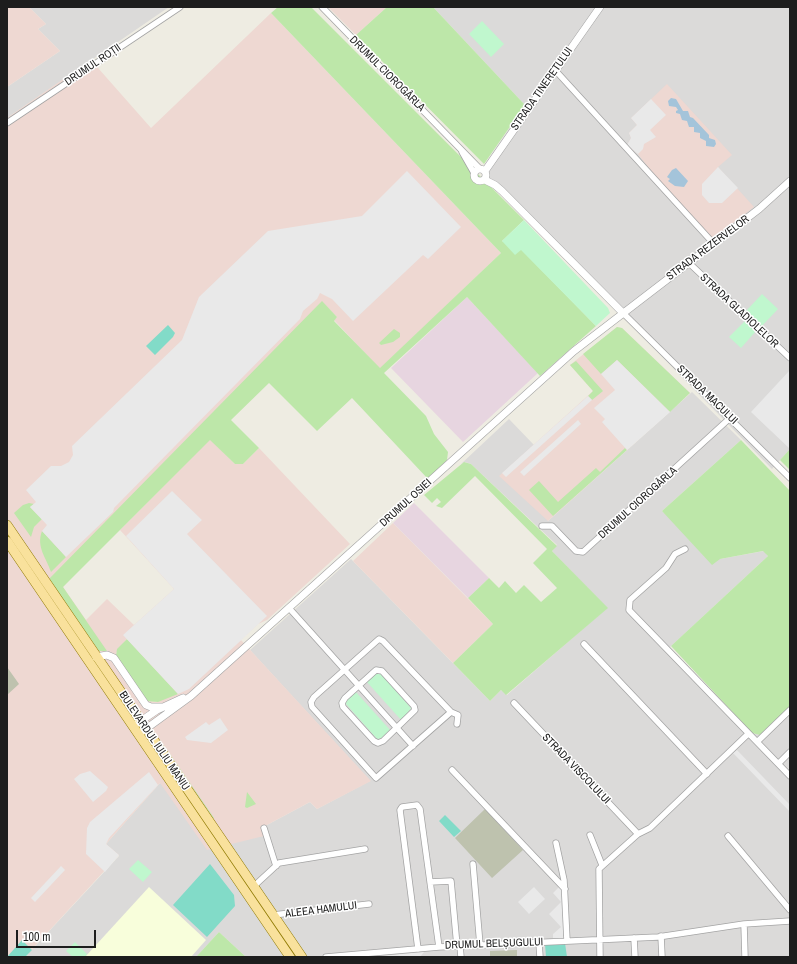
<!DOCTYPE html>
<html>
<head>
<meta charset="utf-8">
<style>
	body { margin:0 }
	#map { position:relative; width:797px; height:964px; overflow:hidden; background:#eeece2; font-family:"Archivo Narrow",sans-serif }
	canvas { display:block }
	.frame { position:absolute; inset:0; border:8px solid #1d1d1d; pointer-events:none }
	.scale { position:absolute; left:16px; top:930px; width:80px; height:18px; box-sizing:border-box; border:2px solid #1d1d1d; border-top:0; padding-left:5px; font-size:12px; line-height:14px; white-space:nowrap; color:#1d1d1d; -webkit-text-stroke:3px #fff; paint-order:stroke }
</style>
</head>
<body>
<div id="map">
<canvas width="797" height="964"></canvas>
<div class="frame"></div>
<div class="scale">100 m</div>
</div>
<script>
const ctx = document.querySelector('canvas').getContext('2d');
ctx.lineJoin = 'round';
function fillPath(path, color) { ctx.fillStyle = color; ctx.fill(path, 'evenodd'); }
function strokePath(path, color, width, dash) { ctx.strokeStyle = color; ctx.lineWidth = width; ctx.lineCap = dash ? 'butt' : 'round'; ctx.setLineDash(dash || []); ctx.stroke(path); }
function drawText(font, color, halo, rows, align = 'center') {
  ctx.font = font + ' "Archivo Narrow",sans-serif'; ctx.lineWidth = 3; ctx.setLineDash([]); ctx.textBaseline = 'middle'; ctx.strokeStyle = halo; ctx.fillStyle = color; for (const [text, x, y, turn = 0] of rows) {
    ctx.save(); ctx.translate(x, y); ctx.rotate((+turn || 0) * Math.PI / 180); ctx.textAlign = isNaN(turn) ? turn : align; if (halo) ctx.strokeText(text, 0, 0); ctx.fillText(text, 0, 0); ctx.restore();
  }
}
fillPath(new Path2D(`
	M29,7H169L7,118V87L60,51L38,29L46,24Z
	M433,7H790V449L772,469L480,171L525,105Z
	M692,392L741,440L662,511L720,559L764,551L768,556L670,647L752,733L761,735L790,706V957H246L219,932L196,957H25L119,856L106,844L160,783L265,826L310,802L317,809L370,781L250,650L351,559L490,701L501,690L507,695L607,608L552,551L557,545L471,464L465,462L461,464L509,419L534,445L548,521Z`), '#dbdad9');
fillPath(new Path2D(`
	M7,7H29L46,24L38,29L60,51L7,87Z
	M328,7H387L356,35Z
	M271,13L501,253L380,369L334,320L337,317L322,302L63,587L86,620L107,599L134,625L174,589L120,530L210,439L235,464H243L259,448L350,544L267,620L258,624L241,640L371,781L317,809L310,802L265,826L268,835L207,850L160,783L106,844L119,855L25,957H7V118L91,60L151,128ZM127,639L158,702L149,701L116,653Z
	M667,84L732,155L718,167L754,207L712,239L654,175L638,154L627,145L631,138L629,133L637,125L631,118Z
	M617,327L622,328L690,393L548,521L499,476L593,391L570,365Z
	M393,523L493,624L453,663L353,561Z`), '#eed8d2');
fillPath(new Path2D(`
	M467,297L538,373L463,442L391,368Z
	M414,503L489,578L468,598L393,523Z`), '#e7d5e0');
fillPath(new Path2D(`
	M149,887L206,940L191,957H85Z`), '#f8fedb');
fillPath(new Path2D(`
	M7,667L19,684L7,695Z
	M485,809L523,850L492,878L455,838Z
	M517,950V957H490V951Z`), '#bec2ae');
fillPath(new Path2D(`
	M278,7H311L524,220L502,241L521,249L596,326L540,376L467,297L384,373L426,416L434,434L448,452L447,460L428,479L352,398L317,431L269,383L231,420L259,448L243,464H235L210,440L63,587L107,651H99L50,580V578L322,301L337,317L334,321L380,368L501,253L271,13Z
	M387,7H433L525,105L484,164L356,35Z
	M617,327L622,328L690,393L670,412L617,360L601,374L583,354Z
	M394,329L400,333V337L393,342L381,345L379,343Z
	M576,361L603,391L592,400L588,396L593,391L570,365Z
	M741,440L790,491V706L760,735L752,733L671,646L768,556L763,551L720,559L712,565L662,511Z
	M625,448L627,450L553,516L529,490L539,481L558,502L596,468L600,472Z
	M790,449V470L780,460Z
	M464,462L471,464L557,546L552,551L608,608L506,695L501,690L490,701L453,663L493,624L468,598L489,578L499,588L505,581L516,593L524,585L541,602L557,588L533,563L547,549L475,476L442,508L436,506L441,502L437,498L432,503L424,495Z
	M29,503L34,504L30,507L42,519L34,527L31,537L14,513L23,505Z
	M42,531L66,557L51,572C46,557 36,547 42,531Z
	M127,639L178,694L158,702L146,701L116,656L117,649Z
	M157,735L214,818H213Z
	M247,792L256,804L247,808L245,807Z
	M219,932L246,957H196Z`), '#bde7a9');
fillPath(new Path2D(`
	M482,21L504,44L491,57L469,34Z
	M524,220L608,308L610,313L596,326L521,250L515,255L502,241Z
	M762,294L778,309L761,327L745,312Z
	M745,321L756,331L741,348L729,337Z
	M375,673H380L411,708L402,721L366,681Z
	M355,691L391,731L383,738L377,739L346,704V700Z
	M138,860L152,872L143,882L129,869Z
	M75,942L87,954L85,957H73L66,951Z`), '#c0f7ce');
fillPath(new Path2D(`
	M168,325L175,333L173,337L155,355L146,346Z
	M445,815L461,831L454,837L439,821Z
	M210,864L234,895L235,906L207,937L173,905Z
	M22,940L32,950L25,957H7Z
	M565,943L567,957H546L545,944Z`), '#82dbc8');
fillPath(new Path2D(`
	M651,99L666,115L650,130L656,137L644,144L643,149L638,154L627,145L631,138L629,133L637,125L631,118Z
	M718,167L738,188L722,203H709L702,195V184Z
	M407,171L461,227L428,259L423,255L353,321L332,299L320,293L317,299L303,311L300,319L114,508L113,512L66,557L42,531L47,525L30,507L36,502L26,490L51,466H61L69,462L73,455L72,446L182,340L199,297L268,231L362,216Z
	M617,360L670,412L627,450L602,422L605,419L594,408L615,390L601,374Z
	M790,370V446L789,448L751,412Z
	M588,396L592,400L506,477L502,473Z
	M578,420L581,424L524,476L520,472Z
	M172,491L202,520L187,534L267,616L189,689L178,694L123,635L174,589L126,536Z
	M220,718L228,730L211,743L187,740L185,737L206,722L209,725Z
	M737,750L790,805V812L733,753Z
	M90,771L108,787L106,791L93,802L74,779L80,774Z
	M149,772L158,785L109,838L106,844L119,855L105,872L86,854L87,828L90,822Z
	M61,866L65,870L35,902L31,898Z
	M534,887L545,899L529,914L518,902Z
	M559,887L563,891L565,939H553V934L561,927L549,914L561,902L553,893Z
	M424,952L420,957H371Z`), '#e9e9e9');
fillPath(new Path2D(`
	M671,98L676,99L683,111H688L690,117L693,118L709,135V138L715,140L716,144L714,147L706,146V141L700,138V133L694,132V127H689L687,121L682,120L680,114L676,113V111L678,110L676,107L669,106L668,101Z
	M676,168L688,181L684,187L675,186L668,181L670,179L667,177L672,170Z`), '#a4c4da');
const minor = new Path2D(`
	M322,7L480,169
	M555,70L714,244
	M7,123L180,7
	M462,152L474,173
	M689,263L790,358
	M623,313L790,478
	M542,526H552L576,551L583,552L730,418
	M685,549L675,554L666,568L630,600L629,610L790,776
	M289,608L413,746
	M584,644L707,774
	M376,670L382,671L414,706L415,710L383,741L378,743L374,741L343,707L342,703L345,698Z
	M514,703L638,834
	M451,712L383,641L379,639L314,697L311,702L312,707L376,778L451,712L458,715L457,724
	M759,740L790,710
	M780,762L790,752
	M452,770L565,889
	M264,828L276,866
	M590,835L602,865
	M728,836L790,910
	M556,843L564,880L567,941
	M473,864L480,945
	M430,882L451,881L457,946
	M253,887L279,863L365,849
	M273,915L369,904
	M744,924L745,957
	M661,936L662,957
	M634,938L635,957
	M539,943L540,957
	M460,946L461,957
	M418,949L400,810L402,807L417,805L420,809L439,947
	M326,957L439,947L658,937L744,924L790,921
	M600,957L599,869L638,834L650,828L748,734`);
const tertiary = new Path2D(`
	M474 175a6 6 0 1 1 12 0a6 6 0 1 1-12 0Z
	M485,171L600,7
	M485,180L495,185L502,191L623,313
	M96,657L107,655L114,658L146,705L151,707H165
	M138,723L157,710L183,698
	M143,731L191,696L574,351L759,209L790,181`);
const primary = new Path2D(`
	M7,525L302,957
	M7,541L290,957`);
strokePath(minor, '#a4a4a4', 7);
strokePath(tertiary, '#a4a4a4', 8);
strokePath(primary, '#917b04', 10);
strokePath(minor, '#fff', 5.5);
strokePath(tertiary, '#fff', 7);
strokePath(primary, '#f9e19c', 9);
drawText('11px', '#1d1d1d', '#fff', [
	["DRUMUL ROȚII",93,65,-34],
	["DRUMUL CIOROGÂRLA",387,74,45],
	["STRADA TINERETULUI",542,89,-55],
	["STRADA REZERVELOR",708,248,-37],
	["STRADA GLADIOLELOR",739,311,43],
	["STRADA MACULUI",707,395,44],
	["DRUMUL OSIEI",406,503,-42],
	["DRUMUL CIOROGÂRLA",638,503,-42],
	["BULEVARDUL IULIU MANIU",154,741,56],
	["STRADA VISCOLULUI",576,769,46],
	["ALEEA HAMULUI",321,910,-7],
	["DRUMUL BELȘUGULUI",494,944,-2]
]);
</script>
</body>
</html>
